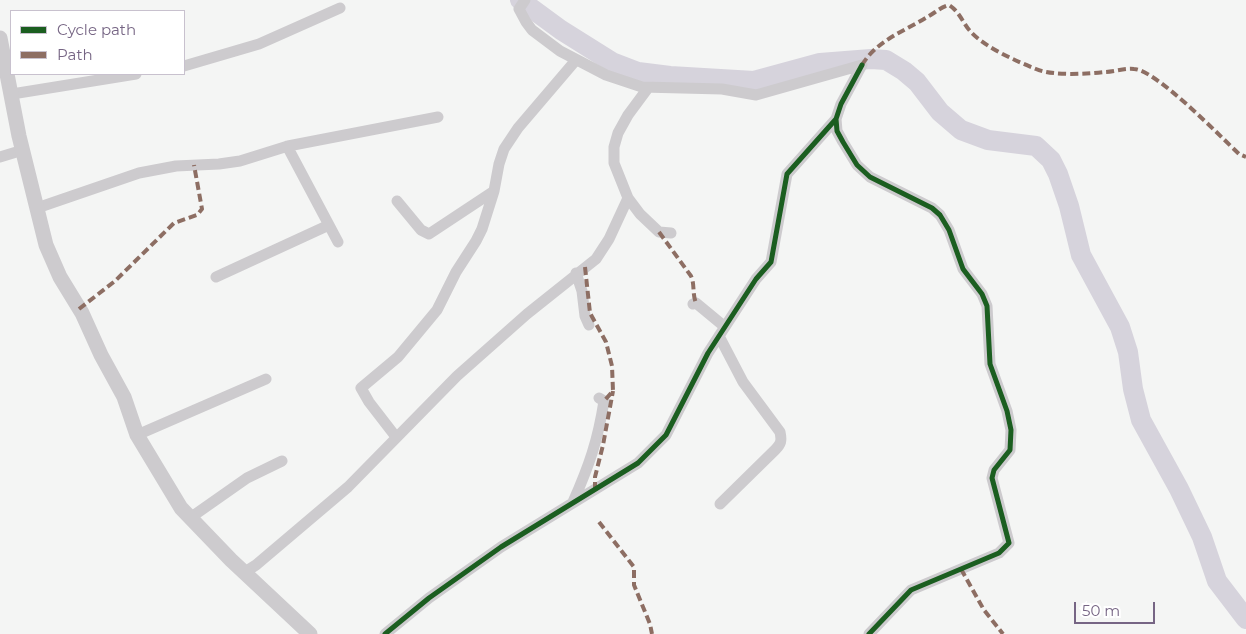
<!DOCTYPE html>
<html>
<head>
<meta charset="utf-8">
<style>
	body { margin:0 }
	#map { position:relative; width:1246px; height:634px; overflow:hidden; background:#f4f5f4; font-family:Montserrat,sans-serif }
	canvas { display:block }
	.legend { position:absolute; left:10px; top:10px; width:175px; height:65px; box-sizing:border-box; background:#fff; border:1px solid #c8c1ce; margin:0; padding:6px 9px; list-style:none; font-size:15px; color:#766584 }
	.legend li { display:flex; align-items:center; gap:10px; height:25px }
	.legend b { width:25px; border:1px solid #c8c1ce }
	.scale { position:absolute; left:1074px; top:602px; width:81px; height:22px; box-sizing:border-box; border:2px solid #766584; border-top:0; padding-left:6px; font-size:15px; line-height:18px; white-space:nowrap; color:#766584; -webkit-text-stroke:4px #fff; paint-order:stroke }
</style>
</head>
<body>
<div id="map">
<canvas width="1246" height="634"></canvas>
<ul class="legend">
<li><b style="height:6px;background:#1b5e20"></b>Cycle path</li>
<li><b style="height:6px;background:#8d6e63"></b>Path</li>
</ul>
<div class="scale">50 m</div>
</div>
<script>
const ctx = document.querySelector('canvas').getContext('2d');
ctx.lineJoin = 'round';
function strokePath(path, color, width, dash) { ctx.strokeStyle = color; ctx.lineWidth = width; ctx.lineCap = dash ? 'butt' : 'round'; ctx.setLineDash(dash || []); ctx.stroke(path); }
strokePath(new Path2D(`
	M520,0L561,30L612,62L638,72L670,76L754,81L820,63L871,59L886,60L904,71L917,82L940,112L961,130L988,140L1036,146L1051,160L1058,174L1069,206L1081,255L1120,327L1128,352L1133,389L1141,420L1179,489L1202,537L1217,581L1246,619`), '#d6d3dc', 20);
strokePath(new Path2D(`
	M525,0L519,9L526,22L532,30L560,51L606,75L642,87L722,89L756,95L862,65
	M862,65L841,104L836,119L837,131L843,142L857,165L870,177L932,208L940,215L949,230L963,269L982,294L987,306L990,364L1007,411L1011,430L1010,450L994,470L992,478L1009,543L999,553L911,590L869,634
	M184,66L259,44L340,8
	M648,88L628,115L618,133L614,147V163L628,198L640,214L659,232L671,233
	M12,94L136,74
	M287,146L338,242
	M0,157L23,150
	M397,201L421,230L429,234L494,191
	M37,208L139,173L176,166L219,164L240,161L288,146L438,117
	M576,273L582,291L585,316L589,325
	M216,277L329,225
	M693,304L696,303L725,327
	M719,336L743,382L780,432C782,441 781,444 775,450L720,504
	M137,435L266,379
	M396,437L369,402L361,388L398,357L437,310L456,272L476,241L482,229L494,191L499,164L504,149L518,128L576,60
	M573,502C589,466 598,440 604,401L599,398
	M190,518L247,478L282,461
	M245,572L256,565L348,487L457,376L527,314L596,259L609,239L628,198
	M385,634L429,598L501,547L638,463L666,435L708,353L756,279L771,262L787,174L836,119`), '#cdcbce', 11);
strokePath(new Path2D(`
	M0,38L19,136L46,245L60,277L82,313L101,355L124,397L137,435L181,508L231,560L310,634`), '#cdcbce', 15);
strokePath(new Path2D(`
	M862,65C877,40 905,31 929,16C936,12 941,7 949,5C959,11 963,23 970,31C984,47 1016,61 1036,69C1052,76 1086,74 1104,72C1114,72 1124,68 1134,69C1155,69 1221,137 1239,154L1246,157
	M659,232L691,276C695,285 692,293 696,303
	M585,267L590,313L606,342L612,366L613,391L604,401
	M79,309L115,281L174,223L197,215L202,209L194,165
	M595,490V477L603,445L613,391
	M599,522L634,567V585L650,624L652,634
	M961,569L984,610L1003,634`), '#8d6e63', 4, [8, 4]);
strokePath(new Path2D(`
	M862,65L841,104L836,119L837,131L843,142L857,165L870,177L932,208L940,215L949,230L963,269L982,294L987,306L990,364L1007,411L1011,430L1010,450L994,470L992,478L1009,543L999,553L911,590L869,634
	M385,634L429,598L501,547L638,463L666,435L708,353L756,279L771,262L787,174L836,119`), '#1b5e20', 5);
</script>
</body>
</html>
